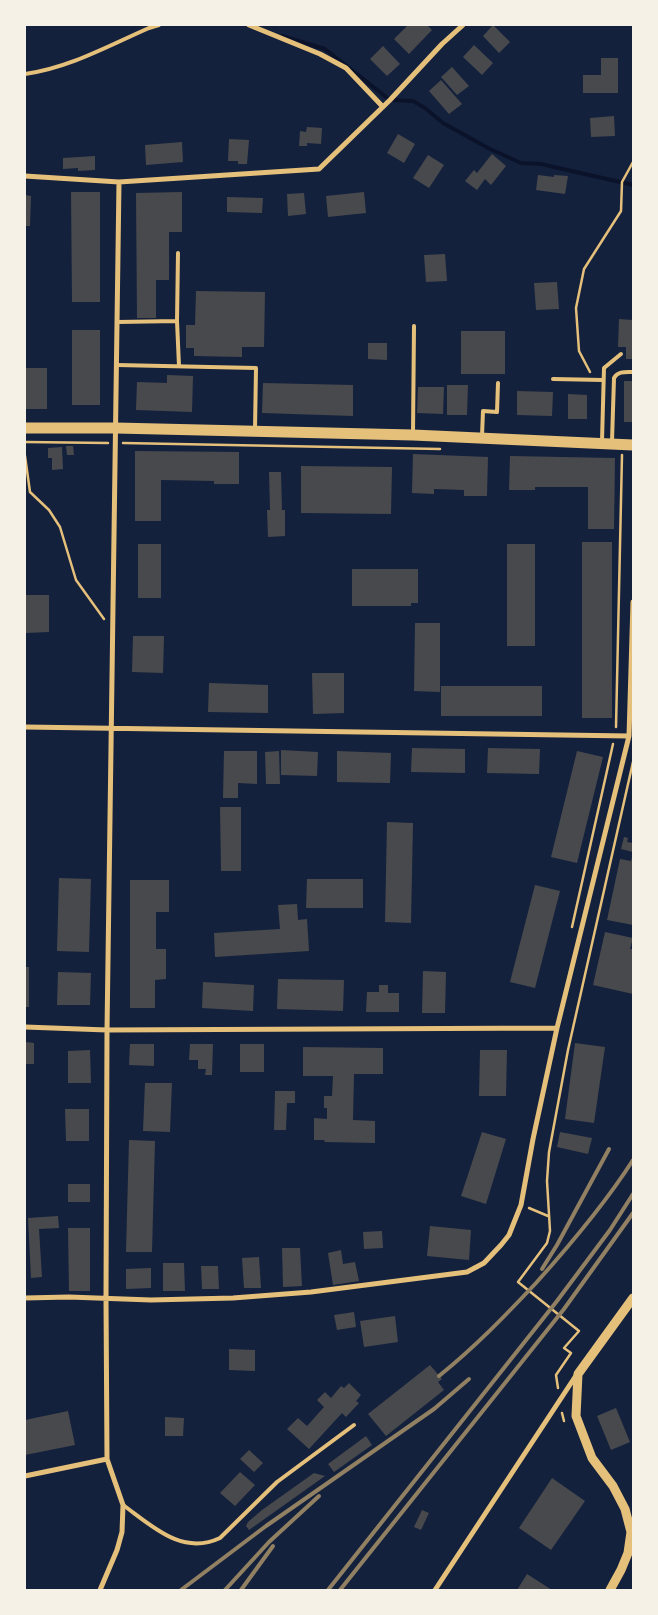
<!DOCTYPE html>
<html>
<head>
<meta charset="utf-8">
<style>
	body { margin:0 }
	#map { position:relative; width:658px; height:1615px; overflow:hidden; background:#14213d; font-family:Lato,sans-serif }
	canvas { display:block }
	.frame { position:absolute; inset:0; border:26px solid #f6f1e7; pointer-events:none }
</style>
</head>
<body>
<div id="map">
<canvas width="658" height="1615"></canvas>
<div class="frame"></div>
</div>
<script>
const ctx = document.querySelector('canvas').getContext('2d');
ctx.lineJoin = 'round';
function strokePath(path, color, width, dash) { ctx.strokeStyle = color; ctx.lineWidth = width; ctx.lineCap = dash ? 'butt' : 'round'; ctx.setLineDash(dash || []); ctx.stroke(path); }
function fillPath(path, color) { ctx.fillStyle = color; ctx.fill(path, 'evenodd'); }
strokePath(new Path2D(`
	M282,36L325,49L390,100L413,101L425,108L443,123L488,148L521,163L541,164L633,185`), '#0b132b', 4);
fillPath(new Path2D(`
	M408,25H427L432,30L409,54L394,39Z
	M493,25L510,42L499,53L483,36Z
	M474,45L493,63L482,75L463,57Z
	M383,46L400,64L387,76L370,59Z
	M601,58H618V93H583V75H601Z
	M452,67L469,86L457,95L441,77Z
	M441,80L462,104L449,114L429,91Z
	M614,116L615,136L591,137L590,118Z
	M307,127L322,128L321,144L307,143V146H299L300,131L306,132Z
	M398,134L415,144L404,163L387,153Z
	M229,139L249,140L247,164H238V161H228Z
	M182,142L183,162L146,165L145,145Z
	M492,154L506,166L491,185L485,179L477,190L465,181L474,170L477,173Z
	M428,155L444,165L429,188L413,178Z
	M95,156V170L78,171V168L63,169V158Z
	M538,175L554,177V175L568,176L565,194L536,190Z
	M71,192H100V302H72Z
	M182,192V232H169V280H156V318H137L136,193Z
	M364,192L366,213L328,217L326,196Z
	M304,193L306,214L288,216L287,194Z
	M25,195L31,196L30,226H25Z
	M227,197L263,198L262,213L227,212Z
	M445,254L447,281L426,282L424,255Z
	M557,282L559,309L536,310L534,283Z
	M196,291L265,292L264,347H242V357L194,356V348H186V325H195Z
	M619,319L633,320V359H626V347H618Z
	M72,330H100V405H72Z
	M461,331H505V374H461Z
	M368,343H387V360L368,359Z
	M25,368H47V409H25Z
	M167,375L193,376L192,412L136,410L137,382L167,383Z
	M624,381H633V422H624Z
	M263,383L353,385V416L262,413Z
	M447,385H468L467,415H447Z
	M418,387H444L443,414L417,413Z
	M517,391L553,392L552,416L517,415Z
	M568,394L587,395V419H568Z
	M66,446H73L74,455H67Z
	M62,447L63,469L52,470V458H48V448Z
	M135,451L239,452V484H214V481L161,480V521H135Z
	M413,454L488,457L487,496H464V490L434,489V494L412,493Z
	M510,456L615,458L614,529H588V487H535V490H509Z
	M301,466L392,467L391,514L301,513Z
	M269,472H281L282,510H285V536L268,537L267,510H270Z
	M582,542H612V718H582Z
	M138,544H161V598H138Z
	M507,544H535V646H507Z
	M352,569H418V603H411V606H352Z
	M25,595H49V632L25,633Z
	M415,623H440V692L414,691Z
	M133,636H164L163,673L132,672Z
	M312,673H344V713L313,714Z
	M209,683L268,685V713L208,712Z
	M441,686H542V716H441Z
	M412,748L465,749V773L411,772Z
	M488,748L540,749L539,774L487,773Z
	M281,750L318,752L317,776L281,775Z
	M224,751H257V784L238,783V798H223Z
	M279,751L280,784H266L265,752Z
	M337,751L391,753L390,783L337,782Z
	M577,751L603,757L577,863L551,857Z
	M220,807H241V871H221Z
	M387,822L413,823L411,923L385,922Z
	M624,837L628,838L627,842L633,843V852L621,849Z
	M632,857H633V925L607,920L620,859L631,861Z
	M59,878L91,879L89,952L57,951Z
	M307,879H363V908H306Z
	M130,880H169V912H156V949H166V979L155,980V1008H130Z
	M535,885L560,891L535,988L510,982Z
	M297,904L298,920L307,919L309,951L215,957L214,933L280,929L278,905Z
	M605,932L633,938L630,949H633V994L593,985Z
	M25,967H29V1007H25Z
	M423,971L446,972L445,1013H422Z
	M58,972L91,973L90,1005H57Z
	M278,979L344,980L343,1011L277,1009Z
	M203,982L254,985L253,1011L202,1008Z
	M379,985H388V993H399V1012H366L367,992H379Z
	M25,1042L34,1043V1064H25Z
	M575,1043L605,1047L594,1123L565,1119Z
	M130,1044H154V1066L129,1065Z
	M190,1044H213L212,1075H205L206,1069H198V1060H189Z
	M240,1044H264V1072H240Z
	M303,1047L383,1048V1074H354L353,1120L375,1121V1143L325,1142L324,1140H314V1118L327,1119V1108H324V1096H332L333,1076H303Z
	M90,1050L91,1083H68V1051Z
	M480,1050H507L506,1096H479Z
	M145,1083H172L170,1132L143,1131Z
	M275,1091H295V1103H287L286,1130H274Z
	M65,1109H89V1141H66Z
	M482,1132L506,1139L486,1204L461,1196Z
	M560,1132L592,1138L588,1154L557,1147Z
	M129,1140L155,1141L152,1252H126Z
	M68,1184H90V1202H68Z
	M58,1216L59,1228L39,1229L42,1277L31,1278L28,1218Z
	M430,1226L471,1230L469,1260L427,1256Z
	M68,1228H90V1291H69Z
	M382,1231L383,1248L364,1249L363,1232Z
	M282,1248H300L302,1286L283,1287Z
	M341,1250L343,1264L355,1262L359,1281L333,1285L328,1253Z
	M259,1257L261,1288H244L242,1258Z
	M163,1263H184L185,1291H163Z
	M201,1266H218L219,1289H202Z
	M151,1268V1288L126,1289V1269Z
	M354,1312L356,1327L337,1330L334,1315Z
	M395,1316L398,1342L364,1347L360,1321Z
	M229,1349L255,1350V1371L229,1370Z
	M430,1365L442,1379L438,1382L444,1390L386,1436L368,1414Z
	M349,1383L361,1395L356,1401L359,1403L346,1417L342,1413L309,1449L287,1429L298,1418L307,1426L324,1407L317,1400L325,1392L331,1398L341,1386L344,1388Z
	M616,1408L630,1442L611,1450L597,1416Z
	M68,1411L75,1445L25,1455V1420Z
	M165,1417L184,1418L183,1436H165Z
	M366,1436L372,1445L334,1472L328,1464Z
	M249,1450L263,1463L254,1472L240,1459Z
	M240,1472L255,1485L235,1506L220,1493Z
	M314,1473L325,1476L249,1530L246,1526L248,1522L262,1510Z
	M552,1478L585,1501L551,1550L519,1528Z
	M422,1510L429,1513L421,1530L414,1527Z
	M527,1574L552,1590H517Z`), '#48494c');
strokePath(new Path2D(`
	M590,372L579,351L576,308L584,269L621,211L622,182L633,162
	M25,442L108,443
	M123,443L440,449
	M25,456L30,492L49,510L60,527L76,580L104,619
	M616,727L622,455
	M572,927L613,744
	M529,1208L548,1216
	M558,1388L556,1375L571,1353L564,1348L579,1331L518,1282L547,1243L550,1231L547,1181L549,1152L568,1050L633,762
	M562,1413L564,1421`), '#e5c07b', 2.5);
strokePath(new Path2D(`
	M25,74C69,68 108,46 149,28L159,25
	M178,253L177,321L179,366
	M118,322L177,321
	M117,365L256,368L255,429
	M553,379L603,380
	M413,433L414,326
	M482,436L483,411L497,412L498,383
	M602,441L604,368L621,354
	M612,441L614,378C618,371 625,372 633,372
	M123,1505C152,1526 182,1556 220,1538L277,1482L354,1425`), '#e5c07b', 4);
strokePath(new Path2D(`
	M249,25L320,54L346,68L383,107
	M25,176L119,182L319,169L390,100L442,44L463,25
	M25,727L629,736
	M25,1027L107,1030L557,1028
	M25,1298L69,1297L151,1300L233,1298L311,1292L467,1272L484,1263L501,1245L509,1235L521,1205L533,1139L557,1028L629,736L633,602
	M25,1476L107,1459
	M100,1590L117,1550L122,1532L123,1505L107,1459L106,1298L107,1030L119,182
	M435,1590L577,1374`), '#e5c07b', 5);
strokePath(new Path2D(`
	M610,1590L621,1570L628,1553L631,1532L625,1509L613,1486L592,1458L576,1416L578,1374L633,1298`), '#e5c07b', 9);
strokePath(new Path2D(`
	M25,428H116L413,435L633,445`), '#e5c07b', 11);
strokePath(new Path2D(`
	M542,1269L557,1245L609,1149
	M439,1376C475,1347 504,1317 536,1283C571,1244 605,1204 633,1160
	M181,1590L266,1526L434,1409L469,1379
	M225,1590L269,1542L319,1496
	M241,1590L273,1546
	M328,1590L557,1301L610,1230L633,1194
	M340,1590L564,1309L633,1213`), '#918062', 4);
</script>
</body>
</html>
